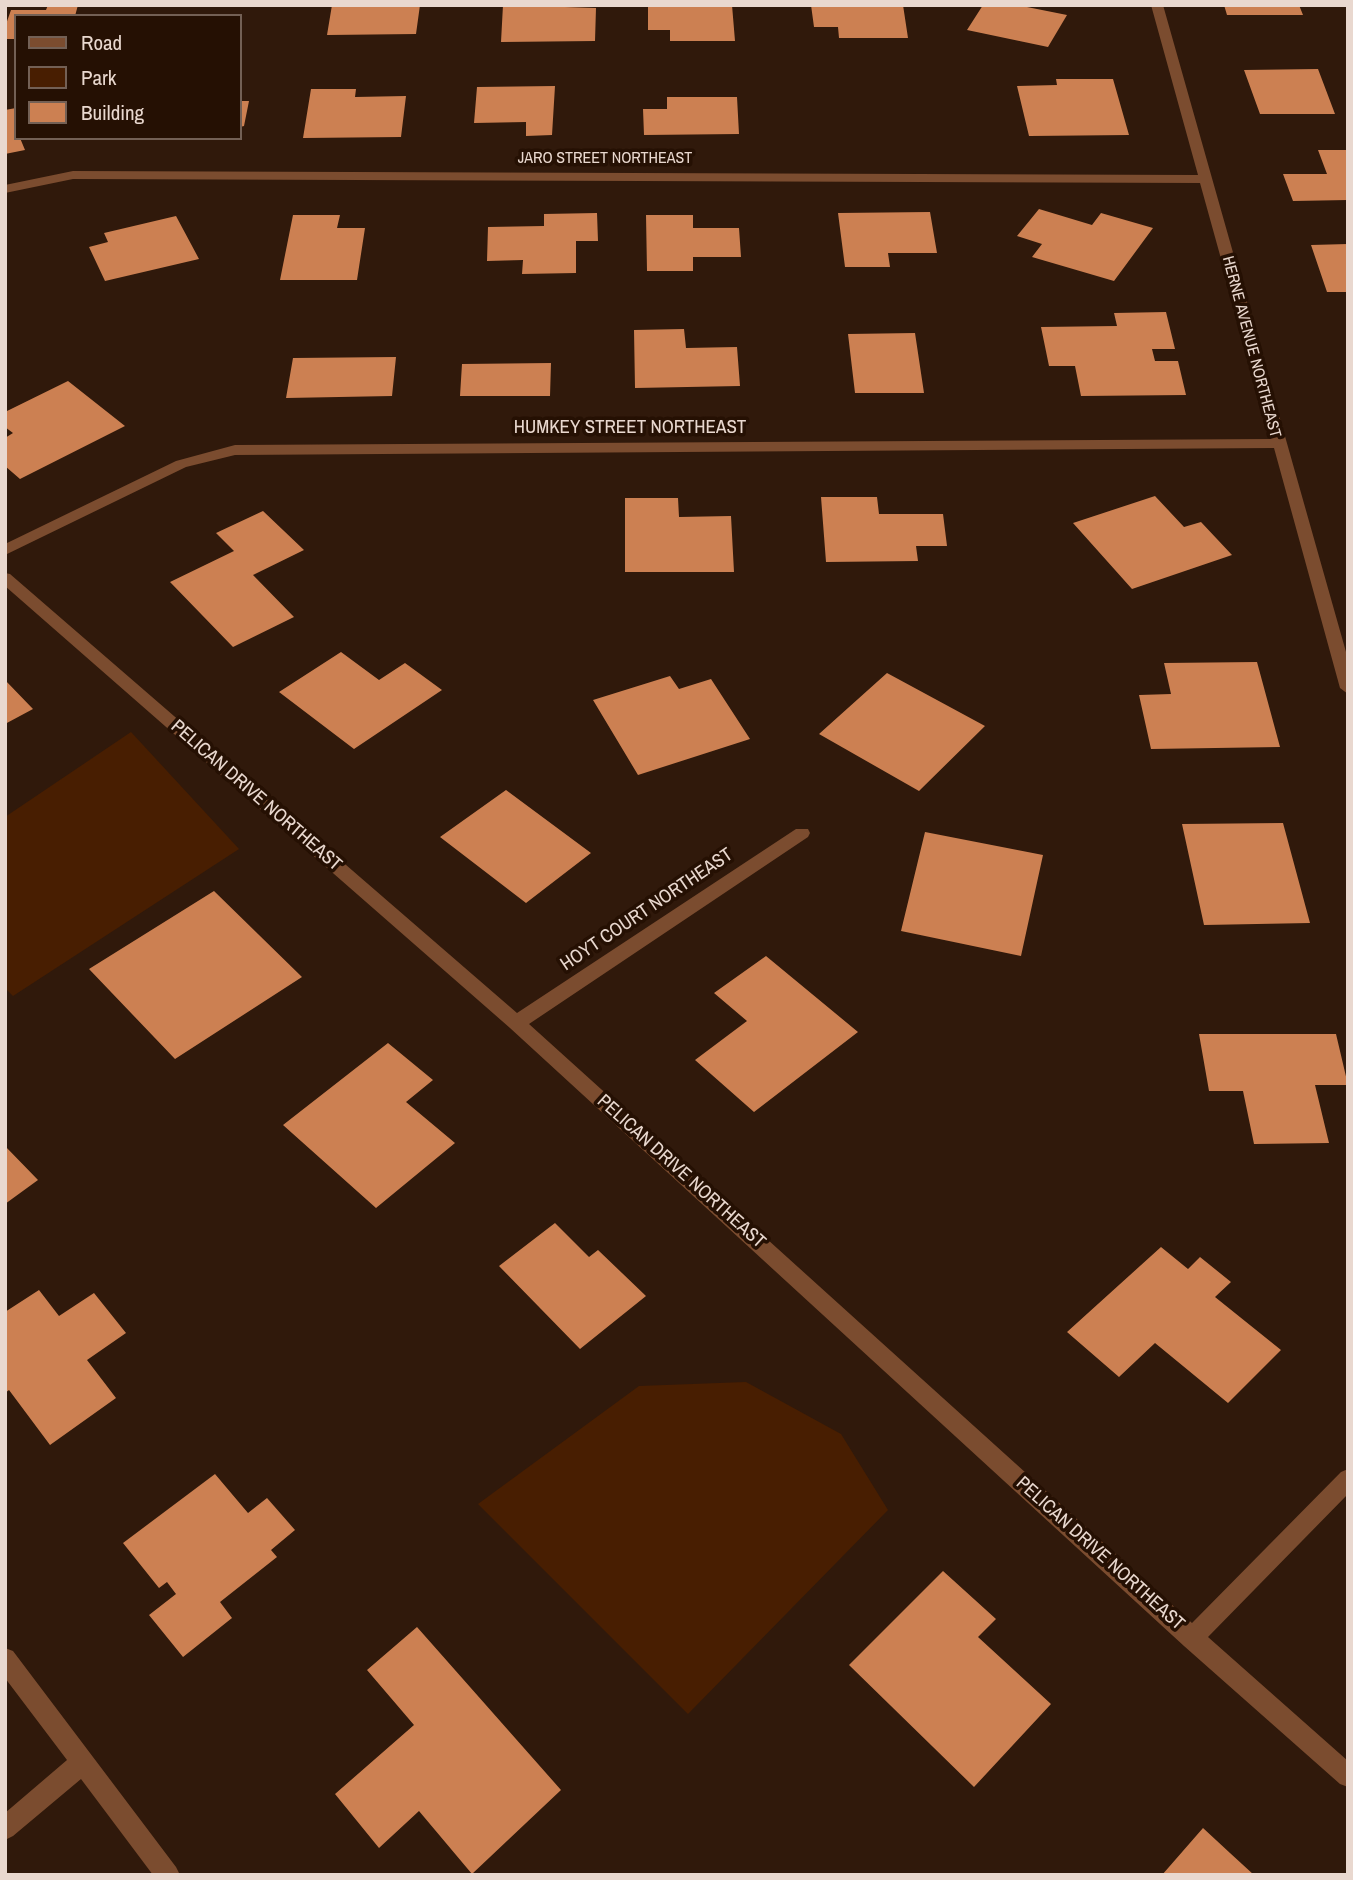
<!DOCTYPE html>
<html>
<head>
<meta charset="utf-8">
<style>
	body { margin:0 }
	#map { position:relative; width:1353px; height:1880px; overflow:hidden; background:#30190b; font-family:"Archivo Narrow",sans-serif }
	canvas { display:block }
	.frame { position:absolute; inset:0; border:7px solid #e9d8cf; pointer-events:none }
	.legend { position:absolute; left:14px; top:14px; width:228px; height:126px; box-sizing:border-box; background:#251003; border:2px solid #736055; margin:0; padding:9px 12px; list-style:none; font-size:21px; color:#e9d8cf }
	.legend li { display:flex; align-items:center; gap:14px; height:35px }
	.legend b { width:35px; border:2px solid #736055 }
</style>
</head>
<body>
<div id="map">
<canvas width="1353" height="1880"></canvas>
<div class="frame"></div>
<ul class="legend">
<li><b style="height:9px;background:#7b4c2f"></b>Road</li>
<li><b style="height:19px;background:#481e01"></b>Park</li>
<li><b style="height:19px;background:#cc8052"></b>Building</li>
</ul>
</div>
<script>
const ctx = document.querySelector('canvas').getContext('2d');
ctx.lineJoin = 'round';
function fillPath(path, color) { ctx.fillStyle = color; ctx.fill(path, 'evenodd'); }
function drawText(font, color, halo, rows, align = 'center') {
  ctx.font = font + ' "Archivo Narrow",sans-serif'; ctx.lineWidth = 7; ctx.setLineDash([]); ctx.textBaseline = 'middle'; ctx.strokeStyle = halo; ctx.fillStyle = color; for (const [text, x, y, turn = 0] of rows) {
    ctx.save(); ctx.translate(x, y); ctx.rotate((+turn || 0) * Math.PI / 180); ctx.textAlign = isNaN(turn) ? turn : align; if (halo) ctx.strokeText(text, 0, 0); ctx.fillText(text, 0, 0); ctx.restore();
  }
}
fillPath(new Path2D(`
	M131,732L239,849L13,996L5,988V817Z
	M746,1382L841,1434L888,1510L688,1714L478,1504L639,1386Z`), '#481e01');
fillPath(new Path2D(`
	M48,5H78L75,16H16V39H5V27L11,10H46Z
	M332,5H420L416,34L327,35Z
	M503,5L596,8L595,41L501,42Z
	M648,5H732L735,41H670V30H648Z
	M811,5H903L908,38H839L838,27H814Z
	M983,5H1017L1067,15L1048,47L967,30Z
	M1224,5H1299L1303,15H1227Z
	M1318,69L1335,114H1260L1244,70Z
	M1056,79H1113L1129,135L1029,136L1017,86L1057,85Z
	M555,86L552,135L526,136V122L474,123L477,87Z
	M311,89H356L355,97L406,96L401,137L303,138Z
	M667,97H737L739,134L644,135L643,109H667Z
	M240,101H249L244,126L240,127Z
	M16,108V138H20L25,150L5,154V110Z
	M1318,150H1348V200L1293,201L1283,174H1327Z
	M1039,209L1092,225L1101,213L1153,228L1114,281L1032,257L1042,244L1017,236Z
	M930,212L937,253H888L890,267H845L838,213Z
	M597,213L598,241H576V273L522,274L523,260L487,261L488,227L544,226V214Z
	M293,215H340L337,228H365L357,280H280Z
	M646,215H693V228H739L741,257H693V271H647Z
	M176,216L199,259L105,281L89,247L108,242L104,233Z
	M1348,244V292H1327L1311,245Z
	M1166,312L1175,349H1152L1155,361H1178L1186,395L1081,396L1075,366H1049L1041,327L1117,326L1114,313Z
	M684,329L686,348L737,347L740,386L635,388L634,330Z
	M915,333L924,393H855L848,334Z
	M396,357L392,396L286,398L293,358Z
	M551,363L550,396H460L462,364Z
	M68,381L125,426L20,479L5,466V438L13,433L5,427V412Z
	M1155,496L1184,527L1201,522L1232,555L1132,589L1073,523Z
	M821,497H877L879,514H943L947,546H916L918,561L826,562Z
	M625,498H678L679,517L731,516L734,572H625Z
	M263,511L304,550L253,575L294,617L233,647L170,582L234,551L216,533Z
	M341,652L379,680L405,663L442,690L354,749L279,692Z
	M1257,662L1280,747L1151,749L1139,695L1171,694L1164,663Z
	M887,673L985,726L919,791L819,734Z
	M670,676L679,689L711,679L750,739L638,775L593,700Z
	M5,680L33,709L5,724Z
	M506,790L591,853L526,903L440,837Z
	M1283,823L1310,923L1204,925L1182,824Z
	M925,832L1043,855L1021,956L901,931Z
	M214,891L302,977L175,1059L89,969Z
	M766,956L858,1032L754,1112L695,1060L747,1021L714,993Z
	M1199,1034H1336L1348,1085H1315L1329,1143L1254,1144L1243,1091H1209Z
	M388,1043L433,1080L406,1102L455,1143L376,1208L283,1125Z
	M5,1146L38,1180L5,1204Z
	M555,1223L589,1257L598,1250L646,1296L580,1349L499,1266Z
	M1161,1247L1188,1269L1200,1257L1231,1282L1215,1297L1281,1350L1228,1403L1155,1343L1119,1377L1067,1332Z
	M39,1290L59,1316L94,1293L126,1333L87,1360L116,1398L50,1445L9,1390L5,1393V1312Z
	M215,1474L248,1513L267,1498L295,1530L271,1550L277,1557L220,1602L232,1618L183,1657L149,1615L176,1594L167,1582L159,1588L123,1543Z
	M943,1571L996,1619L978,1637L1051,1704L974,1787L849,1665Z
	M417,1627L561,1790L472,1874L419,1811L379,1848L335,1794L414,1725L367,1670Z
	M1203,1828L1230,1853L1254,1875H1162Z`), '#cc8052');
fillPath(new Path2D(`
	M1151,5H1163L1348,659V694L1340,688L1274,448L235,455L186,467L5,555V544L176,461L235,445L1271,439L1200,183L73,179L5,193V185L73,171L1198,175Z
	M5,573L10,574L517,1013L796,829H808L810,833L808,837L529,1024L1192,1623L1341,1472L1348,1469V1494L1208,1637L1348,1761V1787L1340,1784L1184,1646L510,1028L5,586Z
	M5,1648L13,1651L176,1867L180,1875H153L81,1779L13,1836L5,1840V1813L67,1760L5,1678Z`), '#7b4c2f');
drawText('16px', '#e9d8cf', '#251003', [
	["JARO STREET NORTHEAST",605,159],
	["HERNE AVENUE NORTHEAST",1251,347,75]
]);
drawText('19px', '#e9d8cf', '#251003', [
	["HUMKEY STREET NORTHEAST",630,428],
	["PELICAN DRIVE NORTHEAST",256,796,41],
	["HOYT COURT NORTHEAST",647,910,-34],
	["PELICAN DRIVE NORTHEAST",681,1172,42],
	["PELICAN DRIVE NORTHEAST",1100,1554,42]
]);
</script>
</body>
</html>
